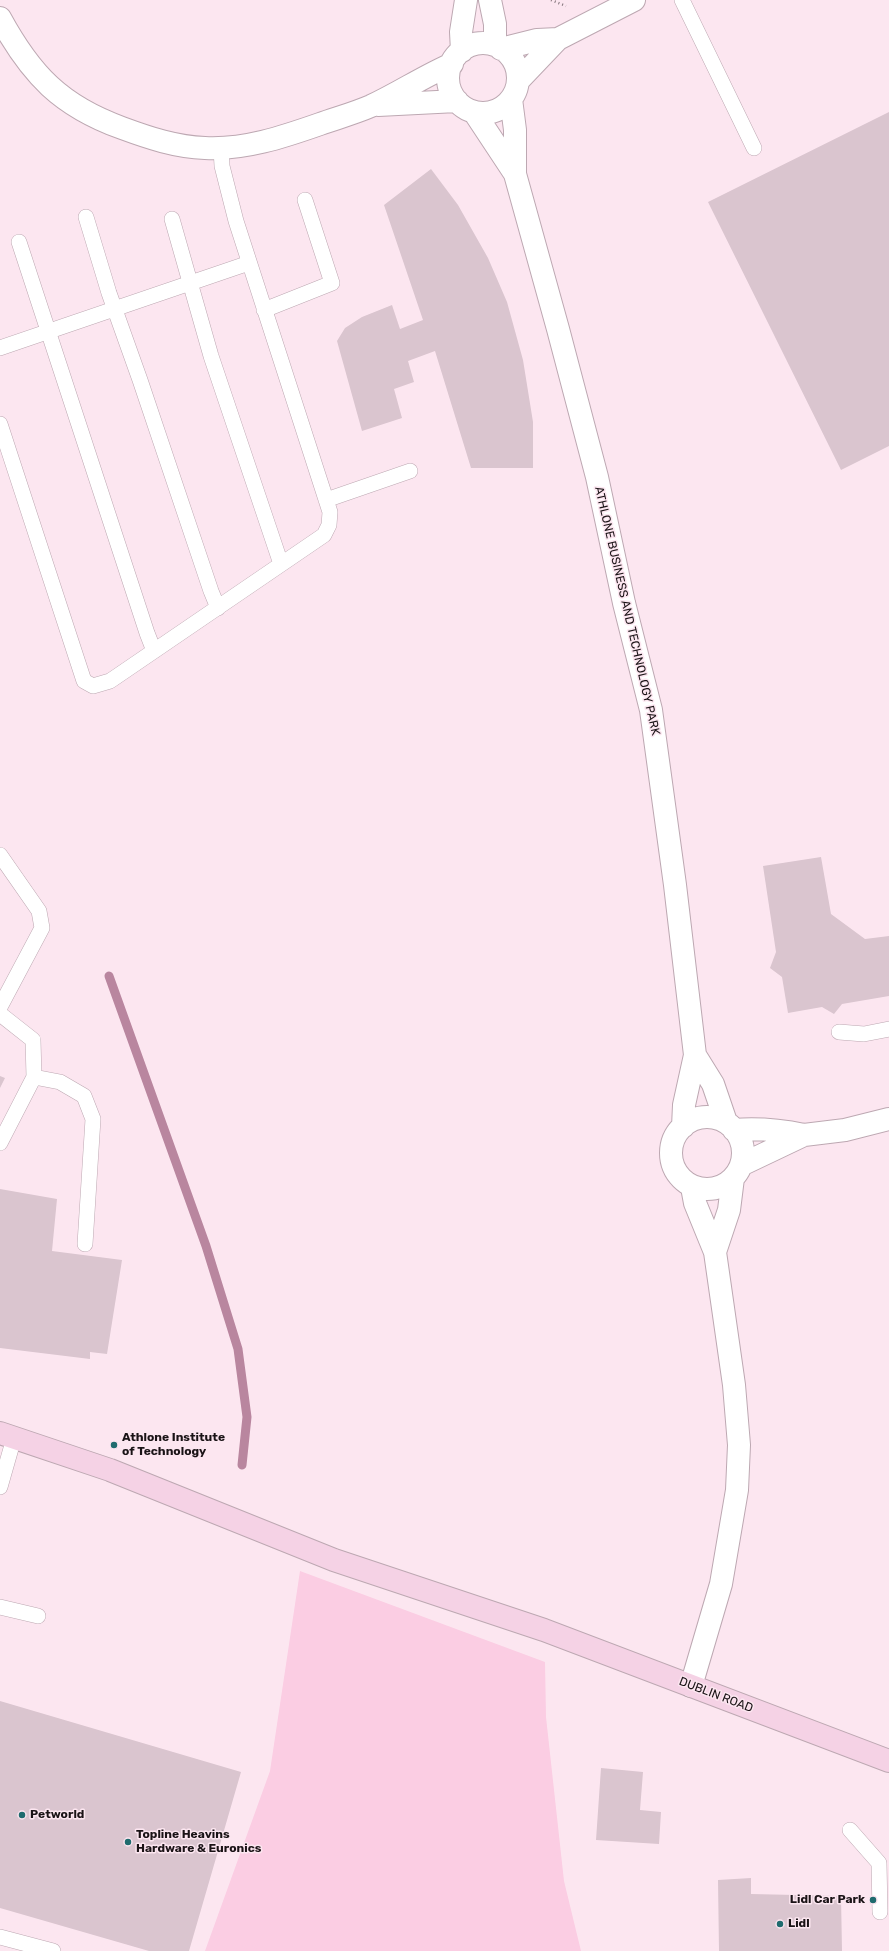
<!DOCTYPE html>
<html>
<head>
<meta charset="utf-8">
<style>
	body { margin:0 }
	canvas { display:block; background:#fce6f0 }
</style>
</head>
<body>
<canvas width="889" height="1951"></canvas>
<script>
const ctx = document.querySelector('canvas').getContext('2d');
ctx.lineJoin = 'round';
function fillPath(path, color) { ctx.fillStyle = color; ctx.fill(path, 'evenodd'); }
function strokePath(path, color, width, dash) { ctx.strokeStyle = color; ctx.lineWidth = width; ctx.lineCap = dash ? 'butt' : 'round'; ctx.setLineDash(dash || []); ctx.stroke(path); }
function drawText(font, color, halo, rows, align = 'center') {
  ctx.font = font + ' Rubik,sans-serif'; ctx.lineWidth = 3; ctx.setLineDash([]); ctx.textBaseline = 'middle'; ctx.strokeStyle = halo; ctx.fillStyle = color; for (const [text, x, y, turn = 0] of rows) {
    ctx.save(); ctx.translate(x, y); ctx.rotate((+turn || 0) * Math.PI / 180); ctx.textAlign = isNaN(turn) ? turn : align; if (halo) ctx.strokeText(text, 0, 0); ctx.fillText(text, 0, 0); ctx.restore();
  }
}
fillPath(new Path2D(`
	M300,1571L545,1662L546,1717L564,1881L581,1951H205L270,1771Z`), '#fbcde3');
strokePath(new Path2D(`
	M109,976L206,1246L238,1349L247,1417L242,1465`), '#b9869f', 9);
fillPath(new Path2D(`
	M889,112V446L841,470L708,202Z
	M431,169L458,205L488,258L507,302L523,360L533,422V468H471L435,351L408,361L414,382L394,389L402,418L362,431L337,341L345,328L362,317L392,305L400,329L423,320L384,205Z
	M821,857L831,914L865,939L889,936V996L842,1004L834,1014L822,1007L788,1013L782,977L770,968L776,952L763,866Z
	M0,1076L5,1078L0,1088Z
	M0,1189L57,1199L52,1251L122,1260L107,1354L90,1352V1359L0,1348Z
	M0,1701L241,1772L189,1951H149L0,1908Z
	M601,1768L643,1772L640,1810L661,1812L659,1844L596,1840Z
	M751,1878V1894L841,1896L842,1951H719L718,1880Z`), '#dac5cf');
const lane = new Path2D(`
	M682,0L754,148
	M86,217L109,293L140,380L211,591L218,608
	M172,219L211,356L281,564
	M19,242L147,633L154,651
	M264,310L332,283L305,200
	M0,348L249,263
	M0,424L84,681L93,686L110,681L324,535L329,525L330,512L236,221L222,166L221,148
	M326,500L410,471
	M0,855L39,911L42,928L0,1007
	M0,1014L33,1040L34,1077L0,1143
	M839,1032L864,1034L889,1029
	M34,1077L60,1082L84,1096L93,1119L85,1244
	M0,1487L14,1438
	M0,1607L38,1616
	M850,1830L879,1863L880,1912
	M0,1937L53,1951`);
const street = new Path2D(`
	M490,0L495,24V45
	M0,18C31,75 61,106 122,128C149,138 176,147 205,148C244,150 283,137 320,124C337,118 355,113 371,106C399,93 424,76 452,64
	M448 78a35 35 0 1 1 70 0a35 35 0 1 1-70 0Z
	M501,49L537,40L558,39
	M462,51L461,32L466,0
	M518,81L558,39L634,0
	M511,99L515,130V174L558,329L597,477L624,603L651,710L675,885L695,1055L684,1105L683,1127
	M378,105L457,101
	M474,112L515,174
	M695,1055L713,1084L726,1122
	M671 1153a36 36 0 1 1 72 0a36 36 0 1 1-72 0Z
	M734,1130C758,1128 780,1130 804,1135
	M741,1165L804,1135L845,1130L889,1119
	M715,1252L729,1210L733,1178
	M691,1686L721,1584L737,1490L739,1445L734,1385L715,1252L695,1203L692,1187`);
const secondary = new Path2D(`
	M0,1433L110,1470L334,1560L544,1630L889,1761`);
strokePath(lane, '#bda8b2', 16);
strokePath(street, '#bda8b2', 24);
strokePath(secondary, '#bda8b2', 24);
strokePath(new Path2D(`
	M551,0L566,6`), '#84767c', 2.5, [1, 3]);
strokePath(lane, '#fff', 15);
strokePath(street, '#fff', 22);
strokePath(secondary, '#f5d2e5', 22);
for (const [x, y, r, color] of [
	[114,1445,4,"#1f6b6e"],
	[22,1815,4,"#1f6b6e"],
	[128,1842,4,"#1f6b6e"],
	[873,1900,4,"#1f6b6e"],
	[780,1924,4,"#1f6b6e"]
]) { const dot = new Path2D(); dot.arc(x, y, r, 0, 2 * Math.PI); ctx.fillStyle = color; ctx.fill(dot); strokePath(dot, '#fce6f0', 1.5); }
drawText('12px', '#1a1316', '#fce6f0', [
	["ATHLONE BUSINESS AND TECHNOLOGY PARK",627,611,77],
	["DUBLIN ROAD",716,1695,21]
]);
drawText('bold 12px', '#1a1316', '#fce6f0', [
	["Athlone Institute",122,1438],
	["of Technology",122,1452],
	["Petworld",30,1815],
	["Topline Heavins",136,1835],
	["Hardware & Euronics",136,1849],
	["Lidl Car Park",865,1900,"right"],
	["Lidl",788,1924]
], 'left');
</script>
</body>
</html>
